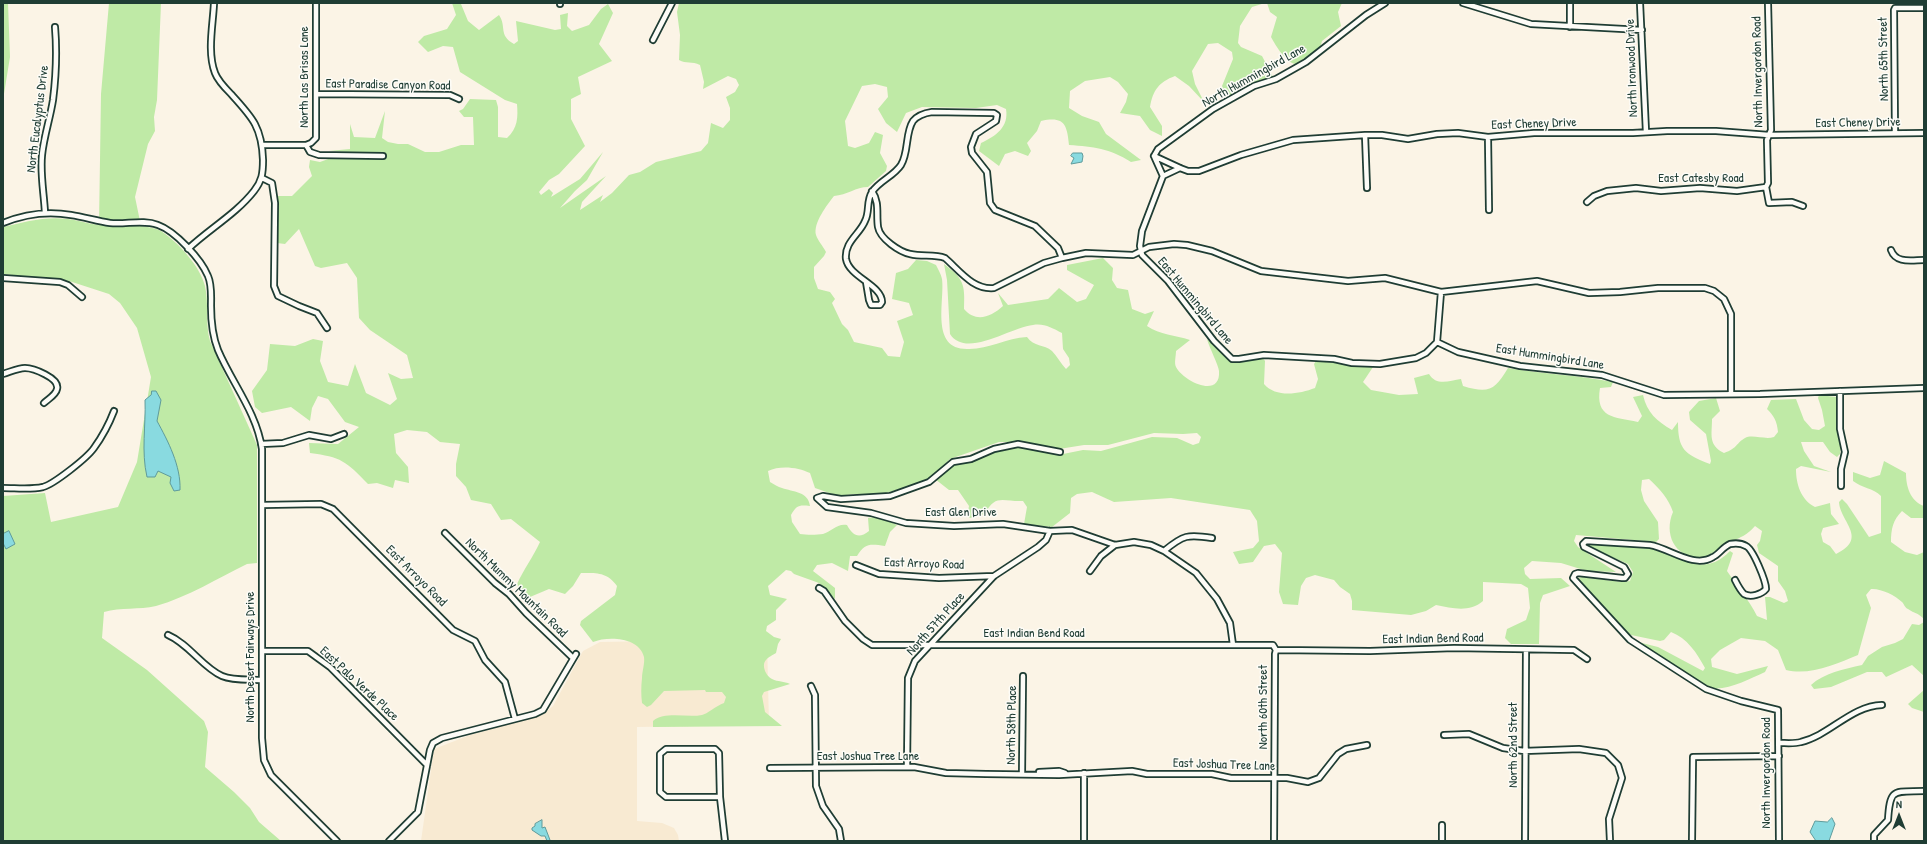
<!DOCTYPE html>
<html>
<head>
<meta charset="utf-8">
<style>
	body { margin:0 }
	#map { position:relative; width:1927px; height:844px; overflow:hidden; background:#fbf4e6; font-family:"Patrick Hand",sans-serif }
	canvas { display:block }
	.frame { position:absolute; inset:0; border:4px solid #1f3d34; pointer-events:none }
	.north { position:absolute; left:1879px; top:796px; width:40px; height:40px; -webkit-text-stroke:3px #fdfcf7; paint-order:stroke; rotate:0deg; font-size:11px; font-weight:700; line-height:16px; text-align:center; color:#1f3d34 }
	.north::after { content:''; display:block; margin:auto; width:14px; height:18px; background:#1f3d34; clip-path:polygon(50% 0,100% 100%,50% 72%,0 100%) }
</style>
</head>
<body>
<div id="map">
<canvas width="1927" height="844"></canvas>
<div class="frame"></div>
<div class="north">N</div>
</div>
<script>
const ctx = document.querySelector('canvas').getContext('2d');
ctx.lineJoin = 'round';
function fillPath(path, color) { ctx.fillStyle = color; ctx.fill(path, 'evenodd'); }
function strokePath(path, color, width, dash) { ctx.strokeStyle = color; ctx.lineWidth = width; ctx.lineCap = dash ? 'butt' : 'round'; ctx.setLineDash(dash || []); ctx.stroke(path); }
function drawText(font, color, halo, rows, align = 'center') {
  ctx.font = font + ' "Patrick Hand",sans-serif'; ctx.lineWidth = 3; ctx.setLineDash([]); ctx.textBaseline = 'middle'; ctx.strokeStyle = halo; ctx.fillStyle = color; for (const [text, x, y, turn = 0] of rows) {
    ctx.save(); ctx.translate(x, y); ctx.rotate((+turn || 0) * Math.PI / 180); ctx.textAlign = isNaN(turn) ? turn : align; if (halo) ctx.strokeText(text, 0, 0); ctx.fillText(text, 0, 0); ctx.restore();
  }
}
fillPath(new Path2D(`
	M767,639L769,725L637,727V821L662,823L674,828L678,835L679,841H421L434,749L470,735L542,715L553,706L583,651L600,642Z`), '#f8ead2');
fillPath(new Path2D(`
	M3,3H8L10,57L3,100Z
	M109,3H161L157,100L154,117L155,131L148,144L135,197L141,226C148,227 155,228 161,231C178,242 200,266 205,286C209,303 205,323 210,341L257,445V563L247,564C218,578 188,597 156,606C139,610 121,607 104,612L102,638L147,670L204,721L208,732L205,767L234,792L250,808L259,822L281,841H3V496L45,493L51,522L118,507L137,462L151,377L137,328L120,303L109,294L69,281L3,274V227C25,222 45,216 68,219C78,220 88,224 99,225L101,94Z
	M452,3L461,4L468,21L479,30L499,15C507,27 498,35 514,44L518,41L516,21L555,30L561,29L560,15L568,13L567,26L572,31L589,25L601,9L608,4L613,13L599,44L612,61L578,77L581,94L571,99V119L585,146L559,174L549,180L539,192L541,195L549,189L553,193L551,197L580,179L603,152L587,180L575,191L560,208L606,176L582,202L580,210L603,195L600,202L612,193L629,175L640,172L656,162L701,151L708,143L711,123L723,128L730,120V108L726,97L735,92L739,85L736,79L728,76L703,89L704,82L700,65C692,61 686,64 679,60L680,35L677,12L679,3H1265L1252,7L1240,26L1238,43L1241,47L1262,56L1273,77L1244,86L1230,95L1225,93L1222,86L1233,59L1232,52L1218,43L1208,44L1192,71L1195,84L1204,102L1189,86L1175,76C1159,82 1153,90 1150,107L1162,126V136L1150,130L1140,116L1120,113L1126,102L1128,94L1118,82L1110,77L1085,81L1070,91L1069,108L1082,116L1099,122L1106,134L1141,160L1131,162C1109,148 1094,147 1069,145C1067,124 1064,116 1041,121L1037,131L1027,143L1031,151L1028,156L1015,151L1005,154L999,166L979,151L981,143C996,136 1009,127 1006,109L997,105L976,108L922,107L906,113L897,132L886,123L878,109L888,97L887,87L875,84L862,86L845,121L848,146L855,148L869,143L875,132L883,135L880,153L887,166L886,171L868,187C856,187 847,195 834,196C827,205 813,223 816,235C818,241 823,246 826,252L824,256L814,267V278L818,289L830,292L835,299L832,303L842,324L848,330L854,342L882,348L888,356L900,357L904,342L897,321L913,315L909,303L892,299L896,273L908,269L916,260L927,261L936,265C938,269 941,274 942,279C945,301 930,349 967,349C987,350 1006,338 1027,337C1034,347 1044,344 1052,351C1057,356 1061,364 1066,369L1070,365L1069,358L1063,349L1062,333C1052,328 1044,323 1033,325C1011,327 966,359 950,334L947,280L944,264C964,279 965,284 964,309C976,323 991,317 1003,306L998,293L1008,305L1048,299L1059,288L1077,302L1086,299L1094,285L1067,270V265L1103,258L1113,268L1112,280L1117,288L1128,290L1132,309L1145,314L1154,311L1147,326C1160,335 1175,335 1190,340L1176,351C1176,356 1174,363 1176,367C1184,382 1221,399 1219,371C1219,366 1209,347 1207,339L1232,362H1244L1263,358L1265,361L1264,384C1276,398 1299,394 1315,388L1318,379L1314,364L1316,361L1373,367L1363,382L1371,390L1399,395L1418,394L1414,378L1429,374C1436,386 1449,381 1461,379L1463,386C1489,394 1495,390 1508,368C1543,374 1578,375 1613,382L1611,387L1600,388C1595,418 1614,417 1638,422L1642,416L1633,397L1643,395C1647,413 1657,421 1672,430L1678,422C1678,449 1684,454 1710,464L1711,461L1706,434L1690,420L1689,412L1699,401L1716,398L1720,411L1712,419C1712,435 1708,445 1724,453C1738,448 1736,443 1745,438C1752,434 1765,440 1774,437L1778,432C1777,421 1774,416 1767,409L1771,400L1796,399L1804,420L1812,429L1819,430L1825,426L1822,410L1818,398L1819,395L1836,397V425L1841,443L1840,454L1837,457L1830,452L1823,442H1801L1804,451L1814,466L1831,472L1801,466L1796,469C1796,484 1801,500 1815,507L1830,503L1831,514L1839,524L1823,528L1821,534L1823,542L1830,546L1836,554C1869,538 1840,522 1839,502L1842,499L1847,504L1869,537L1881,533V496C1873,488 1862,488 1853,481V472L1870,478L1880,475L1884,461L1906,473C1906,486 1910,501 1924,506V518H1911L1902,511C1893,520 1891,529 1891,542L1905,552L1917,555L1924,552V619C1917,612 1915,614 1908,609C1905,608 1904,604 1902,602C1895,595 1880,588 1871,589L1866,595L1871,608L1858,655C1836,664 1810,676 1786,670L1778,650L1765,641L1741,638L1720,650L1711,659L1712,667L1737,674L1768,666L1765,672C1749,679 1724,693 1707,687L1634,641L1658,647L1703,671L1705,668C1697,653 1687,638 1671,632L1664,640L1660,641L1631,635L1626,632L1578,580V578L1582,577L1622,582L1630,581L1633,572L1628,564L1587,546L1588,544L1652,547C1671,553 1693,571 1715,562C1720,560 1726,555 1730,551L1733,553L1727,571C1737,586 1749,600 1757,616L1767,620L1765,597H1770L1784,603L1788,601L1785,591L1778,581V566L1759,553L1757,545L1760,541L1762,531L1755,526C1745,537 1740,537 1727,544C1719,548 1712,555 1703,557C1676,560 1663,535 1673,512C1669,499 1659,488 1649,479L1642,480L1641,490L1644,501L1658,522L1659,539L1656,542L1576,535L1574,541L1578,547L1616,572L1587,571L1561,563L1532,561L1524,568L1525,574L1530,579L1561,578L1570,586L1543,595L1540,603L1539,644H1511L1505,638L1507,629L1526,620L1530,608L1528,588L1521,584L1483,582V601C1469,613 1452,608 1436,605L1426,611L1411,615L1352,610V601L1350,594L1340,587L1334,580L1315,575L1306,578L1301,586L1298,605L1283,604L1279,592L1282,553L1275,544L1264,546L1253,562L1239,564L1233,552L1253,548L1259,541L1257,521L1250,510L1171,498L1114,502L1092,492L1077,494L1071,498L1070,513L1052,527L1024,524L1027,507L1023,501C1004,502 995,493 985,514L970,518L967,516L969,506L958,490H949L935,479L957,463L994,451L1017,447L1058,455L1083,450L1101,451L1152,437L1177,438L1193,445L1199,443L1201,437L1197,433L1183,434L1154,433L1108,445H1084L1059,449L1020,442H999L950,459L928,480L883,494H854L838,496L815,488L810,473C798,467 780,465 768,471L770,482C774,484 778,487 782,488C793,492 808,491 810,506C799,505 797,505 791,515L792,522L800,534C806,535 817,535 823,534C831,532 837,523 847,525C853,536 859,539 869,531L868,518C879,516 888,521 897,525L890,532L885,546C870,544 865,543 857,556H850L848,571L832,563L817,565L813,571L835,588V599L819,583L794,574L791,571L786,570L768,586L770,595L787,599L776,610V620L767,626L766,631L774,637L781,639L778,644L776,653C773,655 768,657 766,660C761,665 766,676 772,679C778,682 784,681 790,684L764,692L762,696L765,712L782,726L653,727V721C665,711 687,718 702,715C707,714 716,706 724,703L726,697L722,692H706L705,690L664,691L651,705L647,707L642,703C641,695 641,687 642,678C642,672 645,663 644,657C639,637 608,636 593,642L580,625L581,621L615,595L617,586C607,572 597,573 581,573L573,586L565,594L549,589L530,597L522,598L517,584C524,569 533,557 540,542L511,519L501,520L491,504L471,500L466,487L456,476V464L460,444L440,442L427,432L407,430L394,434L396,453L408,467L409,483L395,480L393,488L377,483L368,484C346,461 341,457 310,453L309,443L338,444L359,427L345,422L328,399L318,396L312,408L310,421L291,407L262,413L255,407L252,391L267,370L270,344L295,346L313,339L323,341L320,361L328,382L348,386L355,364L366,393L390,405L397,399L388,373L401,379L413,378L407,355L370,330L359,318L357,278L347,263L321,268L315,266L299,229L285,244L277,243V196H292L312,176L309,167L310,160L320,162L331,158H383V154L329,151L350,149V124L354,137L375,138L385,111L382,138L388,142L398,144H408L425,152H439L461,145H474L473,117H464L459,111L463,109L470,99L496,100L498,107V137L507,138C518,128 518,117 517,104L505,100L460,72L453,47L443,46L428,52L418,42L424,36L447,29L456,15Z
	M1267,3H1342L1338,12L1341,26L1322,41L1320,48L1296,64C1286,63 1276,46 1271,37L1277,17L1270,12Z
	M1924,622V676L1912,665L1886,677L1882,672H1867L1831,687L1814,689L1811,685C1824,673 1844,669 1862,665L1868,656L1882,647L1895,643L1903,639L1912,624L1919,625Z
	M1924,690V712L1912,708L1908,704Z`), '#bfeaa6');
const water = new Path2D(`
	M1073,153H1082L1083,156L1082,162L1071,164L1074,158L1071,156Z
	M152,391H156L161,400L157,421C168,441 181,466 180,490L174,491L170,483L171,477L158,471L155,477H147C141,451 146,426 145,400L151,395Z
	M9,531L15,544L6,549L3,543V534Z
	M1832,818L1835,824L1829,841H1816L1810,832L1815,821L1827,822Z
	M542,820V828L545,827L550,840L547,841L545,836H541L532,830V828L535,826V824Z`);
fillPath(water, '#89dae0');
strokePath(water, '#5f9b9b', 1);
const minor = new Path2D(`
	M560,3V4
	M1463,3L1531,24L1642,30
	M1640,3L1646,132
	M1570,27V3
	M653,40L672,3
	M316,94L450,95L459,99
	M1895,133L1894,10L1895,8H1924
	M1365,135L1367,188
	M1488,137L1489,210
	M262,145H306L311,143L316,138V3
	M306,145L310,152L319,155L383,156
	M1154,156L1180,168L1188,171H1199L1241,155L1293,140L1365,135H1382L1408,139L1437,134L1458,133L1488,137L1534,133H1633L1667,131H1716L1769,135L1924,133
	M1154,156L1163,176L1142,231L1140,246L1142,255L1168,281L1214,341L1232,359H1239L1264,355L1334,359L1352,363L1380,364L1416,358L1426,353L1437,342
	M1154,156L1158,149L1213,109L1254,86L1276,79L1306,62L1366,15L1385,3
	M1163,176L1180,168
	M262,178L272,183L275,203L274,286L278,296L299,306L317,313L327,328
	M1766,187L1768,183L1767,140L1771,130L1768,3
	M1766,187L1769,203L1792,202L1803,206
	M872,191C880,203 876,214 878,227C880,239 900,252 910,254C922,257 934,254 945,258C960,271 973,290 994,288L1044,263L1062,258L1086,253L1133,255L1149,247L1174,244L1187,245L1212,251L1261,271L1348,281L1385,278L1441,292L1537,281L1589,293L1620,292L1658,288H1705L1714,291L1724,299L1731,314V393
	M1587,202L1594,196L1607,191L1636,188L1661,191L1700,188L1737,191L1766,187
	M45,213C44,193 40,174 42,155C44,136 50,119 53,100C56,76 57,51 55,27
	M3,223C25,214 48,211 71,215C84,217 97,221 110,223C125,225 143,219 158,225C175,231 201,259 208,276C212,285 211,296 211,306C211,321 212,335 218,350C232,383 257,413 262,449V738L264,760L271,775L337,841
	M188,249C209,229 236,214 254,191C262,181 263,173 263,160C262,127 252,117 231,94C225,88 218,81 215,73C207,52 213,25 214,3
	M1891,250C1896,264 1912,260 1924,260
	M3,278L60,282L68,285L82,297
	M866,282L869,300L871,305H880L882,302C882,285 849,277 846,259C844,242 860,234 865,221C870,212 866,201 872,192C879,181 894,176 901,165C909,152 905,133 913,121C918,115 925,113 932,112L994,113L997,115L996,121L976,134L971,147L972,153L987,172L990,203L995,210L1035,226L1058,248L1062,258
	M1437,342L1458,352L1520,366L1602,375L1664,395L1760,394L1924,388
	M1437,342L1441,292
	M3,374C10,372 18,368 25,368C33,368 60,378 57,389C56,395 48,399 44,403
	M1840,391V429L1845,452L1841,469V486
	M261,444L283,443L309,435L331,439L344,434
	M1060,452L1018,444L994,449L971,459L953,462L929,482L890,496L841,499L823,496L817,498L827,507L871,513L906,523L954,526L1003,524L1050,531L1072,530L1115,545L1134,542L1151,545L1164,551C1183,535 1188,534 1212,538
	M3,488C16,488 30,490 43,487C54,484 87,458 94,448C102,437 109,424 114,411
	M262,505L321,504L333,509L453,630L475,641L485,660L505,682L515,719
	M445,533L495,583L509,594L526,613L573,658
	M1164,551L1196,573L1217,599L1230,623L1233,645
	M856,565L879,574L939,578L994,576
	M1090,571L1101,556L1115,545
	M1735,580C1737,584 1741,591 1744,594C1751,598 1762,594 1766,589C1766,581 1753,549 1746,546C1741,543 1735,543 1730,544C1723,547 1719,554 1713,557C1694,569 1669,548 1650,545L1586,541L1583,544L1584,547L1624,567L1628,574L1625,578H1622L1578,573L1575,574L1573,578L1630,640L1706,689L1741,701L1778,710L1779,841
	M819,588L824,591L845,621L863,639L872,645H1273L1276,650L1275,654L1274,841
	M168,635C189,644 203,668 222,676C234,681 250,679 262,680
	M1276,650L1370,651L1454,648L1574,650L1587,659
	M262,651H308L330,667L427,765
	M811,686L815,695L816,786L823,806L839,829L841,841
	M1444,735L1469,734L1503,748L1524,751L1579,749L1606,753L1618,765L1622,778L1609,819L1610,841
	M1779,743C1786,743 1794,744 1801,742C1830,735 1851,706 1882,705
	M907,767L908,678L915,661L994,576L1038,547L1046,540L1050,531
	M770,768L914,767L946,773L986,774L1059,775L1132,771L1147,774H1212L1231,778H1287L1308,782L1319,778L1338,754L1346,749L1367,745
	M1039,772L1059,771L1065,773
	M1022,774L1023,676
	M720,797H666L660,792V754L666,749H715L719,753L720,797L725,841
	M1442,825V841
	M389,841L418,812L430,750L433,743L442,738L535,714L543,710L576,654
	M1084,841V773
	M1525,841L1526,650
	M1692,841L1693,757L1779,756
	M1874,841V835L1888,820C1890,787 1894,792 1924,791`);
strokePath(minor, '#1f3d34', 8);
strokePath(minor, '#fdfcf7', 4.5);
drawText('13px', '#1f3d34', '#fdfcf7', [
	["North 65th Street",1884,59,-91],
	["North Ironwood Drive",1632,68,-92],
	["North Invergordon Road",1758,72,-91],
	["North Hummingbird Lane",1254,76,-29],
	["North Las Brisas Lane",305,77,-90],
	["East Paradise Canyon Road",388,85,1],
	["North Eucalyptus Drive",38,119,-83],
	["East Cheney Drive",1858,123,-1],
	["East Cheney Drive",1534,124,-2],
	["East Catesby Road",1701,179],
	["East Hummingbird Lane",1195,301,50],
	["East Hummingbird Lane",1550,357,9],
	["East Glen Drive",961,513],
	["East Arroyo Road",924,564,2],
	["East Arroyo Road",416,576,45],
	["North Mummy Mountain Road",516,588,44],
	["North 57th Place",936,624,-48],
	["East Indian Bend Road",1034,634],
	["East Indian Bend Road",1433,639,-1],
	["North Desert Fairways Drive",251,657,-90],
	["East Palo Verde Place",359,684,43],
	["North 60th Street",1264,707,-90],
	["North 58th Place",1012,725,-89],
	["North 62nd Street",1514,745,-90],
	["East Joshua Tree Lane",868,757],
	["East Joshua Tree Lane",1224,765,2],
	["North Invergordon Road",1767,773,-90]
]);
</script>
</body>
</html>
